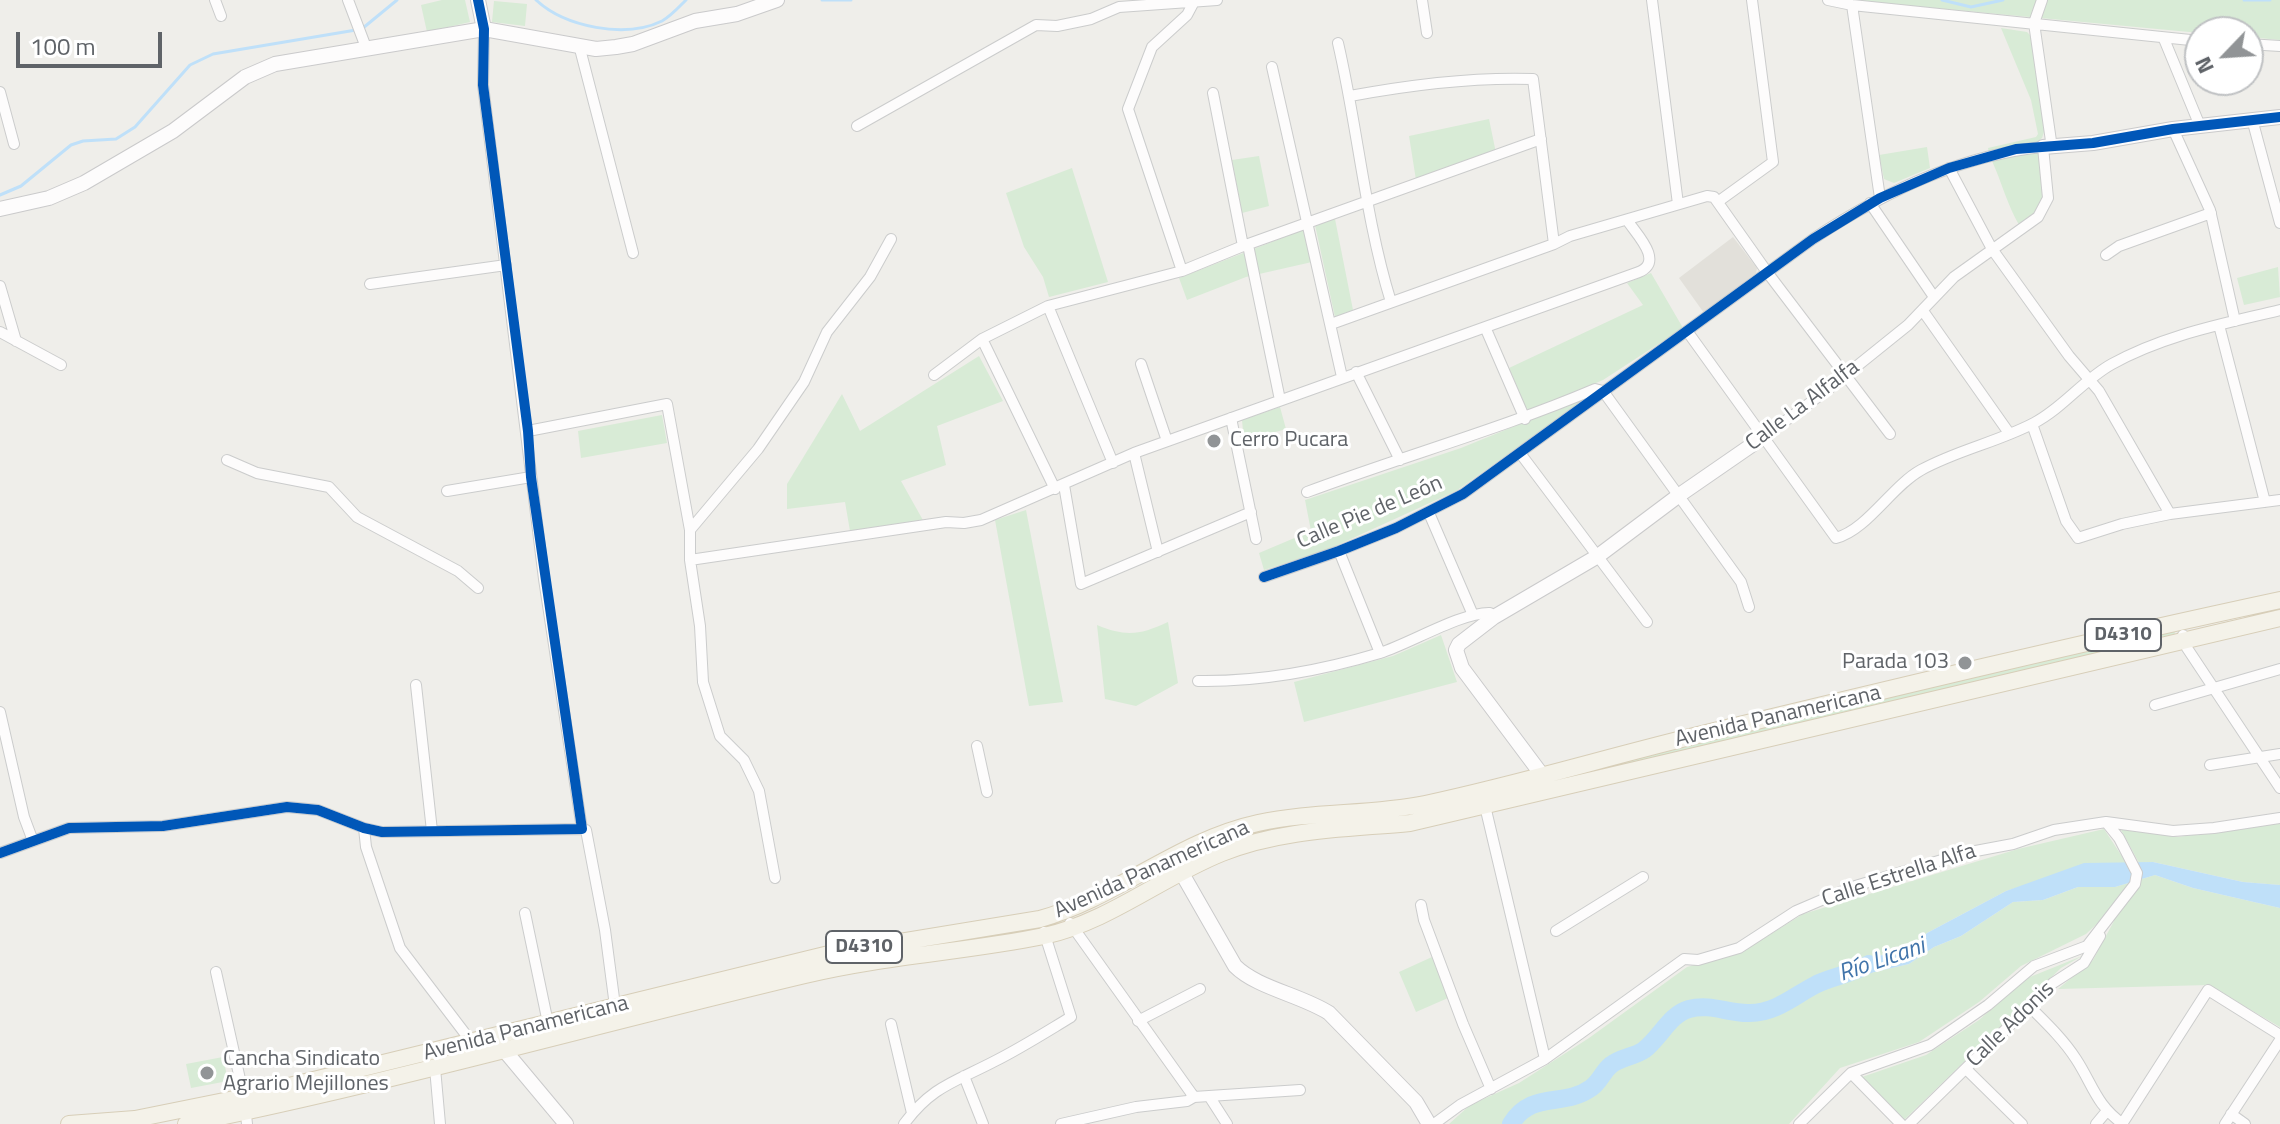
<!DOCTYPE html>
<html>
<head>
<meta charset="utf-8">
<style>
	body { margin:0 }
	#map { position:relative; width:2280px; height:1124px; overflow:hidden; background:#efeeea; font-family:"Titillium Web",sans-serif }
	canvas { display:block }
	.north { position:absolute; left:2184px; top:16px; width:80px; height:80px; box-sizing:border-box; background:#fff; border:2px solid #bfc1c3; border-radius:50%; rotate:245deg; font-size:22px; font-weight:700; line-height:32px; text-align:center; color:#5f6368 }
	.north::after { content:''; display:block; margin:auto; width:28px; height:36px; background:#919496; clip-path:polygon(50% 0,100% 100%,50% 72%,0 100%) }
	.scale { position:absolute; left:16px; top:32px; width:146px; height:36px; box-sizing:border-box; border:4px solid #5f6368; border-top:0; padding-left:10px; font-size:24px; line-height:28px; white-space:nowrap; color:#5f6368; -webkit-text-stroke:6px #fff; paint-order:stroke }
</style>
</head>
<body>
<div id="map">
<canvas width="2280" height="1124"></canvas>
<div class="north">N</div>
<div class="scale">100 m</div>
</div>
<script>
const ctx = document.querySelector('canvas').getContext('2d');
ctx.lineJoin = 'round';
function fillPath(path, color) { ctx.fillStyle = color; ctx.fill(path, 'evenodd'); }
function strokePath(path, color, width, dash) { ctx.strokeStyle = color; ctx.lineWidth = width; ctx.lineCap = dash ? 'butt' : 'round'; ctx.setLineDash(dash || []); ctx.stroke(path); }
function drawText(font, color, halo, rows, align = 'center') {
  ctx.font = font + ' "Titillium Web",sans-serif'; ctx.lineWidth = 6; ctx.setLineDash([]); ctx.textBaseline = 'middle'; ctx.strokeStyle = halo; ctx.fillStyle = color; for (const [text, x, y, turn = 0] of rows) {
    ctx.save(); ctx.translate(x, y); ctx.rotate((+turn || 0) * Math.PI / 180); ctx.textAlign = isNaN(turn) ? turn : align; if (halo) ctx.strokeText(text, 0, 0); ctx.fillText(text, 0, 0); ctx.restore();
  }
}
fillPath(new Path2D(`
	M1733,237L1757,268L1756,273L1704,313L1679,278Z`), '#e2e0da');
fillPath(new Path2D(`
	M442,0H465L470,22L427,32L421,5Z
	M1849,0H2280V40L2248,37V32L2200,33Z
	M494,1L527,4L525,26L492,22Z
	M2001,28L2027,32L2032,37L2045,129L2042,138L2037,142L1989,153L1988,148L2036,137L2038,134L2031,100Z
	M1489,119L1496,153L1416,180L1409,136Z
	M1927,147L1930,168L1894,183L1884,179L1879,155Z
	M2035,152L2040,155L2045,198L2031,218L2019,225C2007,204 2002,183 1992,161L2011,155Z
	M1259,156L1269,206L1242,213L1232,160Z
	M1072,168L1108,282L1049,297L1043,277L1024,247L1006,193Z
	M1335,219L1353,310L1335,317L1315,225Z
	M1305,229L1312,262L1246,277L1187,300L1179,278Z
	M2278,267L2280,297L2244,305L2237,278Z
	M1651,273L1683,328L1603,380L1535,409L1529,410L1526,408L1509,368L1643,305L1627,283Z
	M979,356L1003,401L937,426L946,465L901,481L924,522L850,531L845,502L787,509V484L842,394L860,431Z
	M1591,395L1456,491L1329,549L1264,570L1259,553L1311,531L1305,500L1461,448Z
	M1280,407L1286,429L1244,441L1242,420Z
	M662,415L667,443L581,458L578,431Z
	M1026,510L1063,702L1029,706L995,520Z
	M1168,622L1178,683L1136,706L1105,699L1097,625C1126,637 1140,635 1168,622Z
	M2174,628L2175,634L1601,772L1600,768Z
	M1441,635L1457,682L1304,722L1294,682L1393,656Z
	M2280,823V885L2243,882L2153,862L2139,863L2120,828L2178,837Z
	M2104,829L2127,864L2045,879L2006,891L1927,933L1907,950L1873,957L1853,977L1909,964L1934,947L1961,936L2013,902L2043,900L2078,887H2115L2155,875L2193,888L2280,908V1027L2208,985L2058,989L2093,960L2114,921L2105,916L2086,934L2021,966L1979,1002L1919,1042L1840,1068L1789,1124H1449L1470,1105L1519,1083L1589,1038L1687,967L1743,951L1803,914L2018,849Z
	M2082,956L2061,968L1904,1120L1862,1077L1926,1055L1979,1020L2025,979Z
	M1432,957L1448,998L1416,1012L1399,972Z
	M223,1057L228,1081L191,1088L186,1064Z`), '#d8ebd6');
fillPath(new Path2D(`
	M2153,862L2243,882L2280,885V908L2193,888L2155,875L2115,887H2078L2043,900L2013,902L1961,936L1934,947L1909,964L1853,977L1844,972L1873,957L1907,950L1927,933L2006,891L2084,863Z`), '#bfe0f9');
strokePath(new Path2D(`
	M536,0C565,27 625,39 662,21C671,16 679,7 686,0
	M822,0H851
	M1942,0L1971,7L2003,0
	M2244,0H2270
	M363,28L397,0
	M0,195L21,186L71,145L83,141L116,139L135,127L190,65L213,54L356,30`), '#bfe0f9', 3);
strokePath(new Path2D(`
	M1511,1124C1532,1090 1563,1108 1591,1088C1600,1082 1603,1071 1611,1065C1621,1057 1634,1057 1644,1050C1660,1038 1670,1014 1689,1009C1711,1003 1729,1014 1750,1013C1776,1013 1795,995 1817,984C1834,976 1852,974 1869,964`), '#bfe0f9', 18);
const street = new Path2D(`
	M215,0L221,16
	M348,0L367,50
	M1422,0L1427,33
	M1652,0L1678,204
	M1828,0L1852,5L2200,41
	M2042,0L2034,23L2052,148
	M1852,5L1880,198
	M2164,39L2200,126
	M1338,43C1358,129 1365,218 1391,302
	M2248,44L2280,46
	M579,45L633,253
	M1272,67L1342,377
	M0,92L14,144
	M1213,93L1243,246
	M1350,96C1409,85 1473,77 1533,79L1554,244
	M2252,119L2280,223
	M857,126L1036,25L1057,26L1091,19L1119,7L1217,0
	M2173,129L2210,210L2235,321
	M1949,168L1992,249L2069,356L2099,391L2170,514
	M1719,201L1773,162L1752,0
	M1870,203L1934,297
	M1248,245L1280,400
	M2106,255L2119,246L2211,213
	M1182,271L1128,109L1152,47L1187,15L1195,0
	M370,284L506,265
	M0,286L16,341
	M1048,306L1113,463
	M1923,311L2009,433
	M1331,324L1554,244L1570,236L1707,196L1714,197L1767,272L1890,434
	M2219,325L2265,502
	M1485,327L1525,419
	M1687,331L1836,538C1867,530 1892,486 1921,470C1957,450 1998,442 2034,423C2063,408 2083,380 2112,364C2164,335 2223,324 2280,310
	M0,332L61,365
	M982,339L1055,489
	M1141,364L1167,441
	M1356,372L1400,460
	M934,375L982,339L1048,306L1182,271L1243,246L1541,139
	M1603,391L1741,582L1749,607
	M1231,418L1256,539
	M2032,424L2066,521L2078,538L2122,524L2170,514L2280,500
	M528,431L667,404L690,530
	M1134,453L1158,552
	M1520,453L1647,622
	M227,460L257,473L329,487L357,517L458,571L478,588
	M1064,485L1081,584L1251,512
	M447,491L531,477
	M1307,492C1403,456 1501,429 1595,389L1603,391
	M1429,513L1473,615
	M1339,551L1380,653
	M690,560L946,522L964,523L981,520L1134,453L1639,272C1664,261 1637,235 1627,220
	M1264,577L1339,551L1396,528L1463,494L1813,239C1882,193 1960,155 2043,147L2048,198L2038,217L1954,277L1908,325L1826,391L1762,438
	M2183,635L2187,648L2280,788
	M1198,681C1261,682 1320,671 1380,653C1411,643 1462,612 1490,613L1494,617
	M416,685L432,831
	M2155,705L2280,669
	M0,712L24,817L33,841
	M977,746L987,792
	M2210,765L2280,754
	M1485,806L1545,1059
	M364,828L366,847L400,948L473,1044
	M586,830L605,930L615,1006
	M0,853L69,828L163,826L287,807L318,810L364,828L382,832L582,829L544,579L483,85L484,29
	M775,878L759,791L744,760L720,736L703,682L700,626L690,560V530L758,449L804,382L827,332L870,277L891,239
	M1421,905L1424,920L1463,1024L1491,1089
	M525,913L548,1023
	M1070,923L1194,1097
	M1556,931L1643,877
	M216,972L244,1097L247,1124
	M2030,1007C2046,1023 2063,1039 2076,1059C2093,1085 2096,1105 2123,1124
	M1138,1021L1200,989
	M891,1024L912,1113
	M435,1068L440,1124
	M1966,1069L2022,1124
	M1851,1073L1901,1124
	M964,1076L983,1124
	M1209,1096L1227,1124
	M2231,1114L2245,1124
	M904,1124C932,1086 955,1082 995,1061C1021,1048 1046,1032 1071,1017L1044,932
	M1061,1124L1136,1107L1187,1101L1194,1097L1300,1090
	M1434,1124L1460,1105L1545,1059L1684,959L1698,960L1739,948L1796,911L1852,887L1965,853L2013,844L2054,830L2106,822L2173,831L2214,828L2280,818
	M1799,1124L1851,1073L1930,1045L1988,1005L2034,966L2087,946L2135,884L2137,873L2119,838L2106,822
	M1909,1124L2053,983L2084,963L2100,936
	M2096,1124L2106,1112
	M2122,1124L2208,990L2280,1035
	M2225,1124L2280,1040`);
const secondary = new Path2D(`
	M478,0L484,29
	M2043,147L2093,143L2173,129L2280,117
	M0,209L49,198L84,183L173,131L245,77L275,64L484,29L596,49L616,47L633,44L695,21L737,14L777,0
	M1544,784L1542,775L1462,668L1456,650L1459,644L1494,617L1598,556L1678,496L1762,438
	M1172,856L1235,966C1257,988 1301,995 1329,1013L1416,1102L1429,1124
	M502,1043L505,1051L566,1124`);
const primary = new Path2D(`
	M69,1124L135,1119L244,1097L833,953L1040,919C1116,898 1179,840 1258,823C1313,811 1370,815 1425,804C1515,785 1604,758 1694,736C1889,689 2084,642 2280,600
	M186,1124C394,1082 598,1024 805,975C884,956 965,952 1044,936C1108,922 1162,877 1222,853C1282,829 1347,829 1410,823L2280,618`);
strokePath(street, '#cbcccc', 12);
strokePath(secondary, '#cacacb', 16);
strokePath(primary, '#d7ceb8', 18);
strokePath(street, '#fdfcfc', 10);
strokePath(secondary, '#fdfcfc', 14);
strokePath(primary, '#f4f2e9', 16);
strokePath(new Path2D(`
	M1264,577L1339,551L1396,528L1463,494L1813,239L1880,198L1949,168L2016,149L2093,143L2173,129L2280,117
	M0,853L69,828L163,826L287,807L318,810L364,828L382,832L582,829L531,477L528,431L483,85L484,29L478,0`), '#0057b8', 10);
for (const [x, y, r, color] of [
	[1214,441,8,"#919496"],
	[1965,663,8,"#919496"],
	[207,1073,8,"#919496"]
]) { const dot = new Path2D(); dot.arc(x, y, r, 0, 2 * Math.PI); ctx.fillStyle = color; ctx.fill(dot); strokePath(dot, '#fff', 3); }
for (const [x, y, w] of [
	[2123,635,76],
	[864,947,76]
]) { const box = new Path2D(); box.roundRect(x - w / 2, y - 16, w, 32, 6); ctx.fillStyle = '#fff'; ctx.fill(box); strokePath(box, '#5f6368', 2); }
drawText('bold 20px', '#5f6368', null, [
	["D4310",2123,635],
	["D4310",864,947]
]);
drawText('22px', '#5f6368', '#fff', [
	["Calle La Alfalfa",1803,406,-37],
	["Calle Pie de León",1370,513,-23],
	["Avenida Panamericana",1778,717,-13],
	["Avenida Panamericana",1152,870,-24],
	["Calle Estrella Alfa",1899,876,-18],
	["Calle Adonis",2011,1025,-44],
	["Avenida Panamericana",526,1029,-14]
]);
drawText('22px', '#5f6368', '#fff', [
	["Cerro Pucara",1230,441],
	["Parada 103",1949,663,"right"],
	["Cancha Sindicato",223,1060],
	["Agrario Mejillones",223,1085]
], 'left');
drawText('italic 24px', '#4174aa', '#fff', [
	["Río Licani",1882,961,-19]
]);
</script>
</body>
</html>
